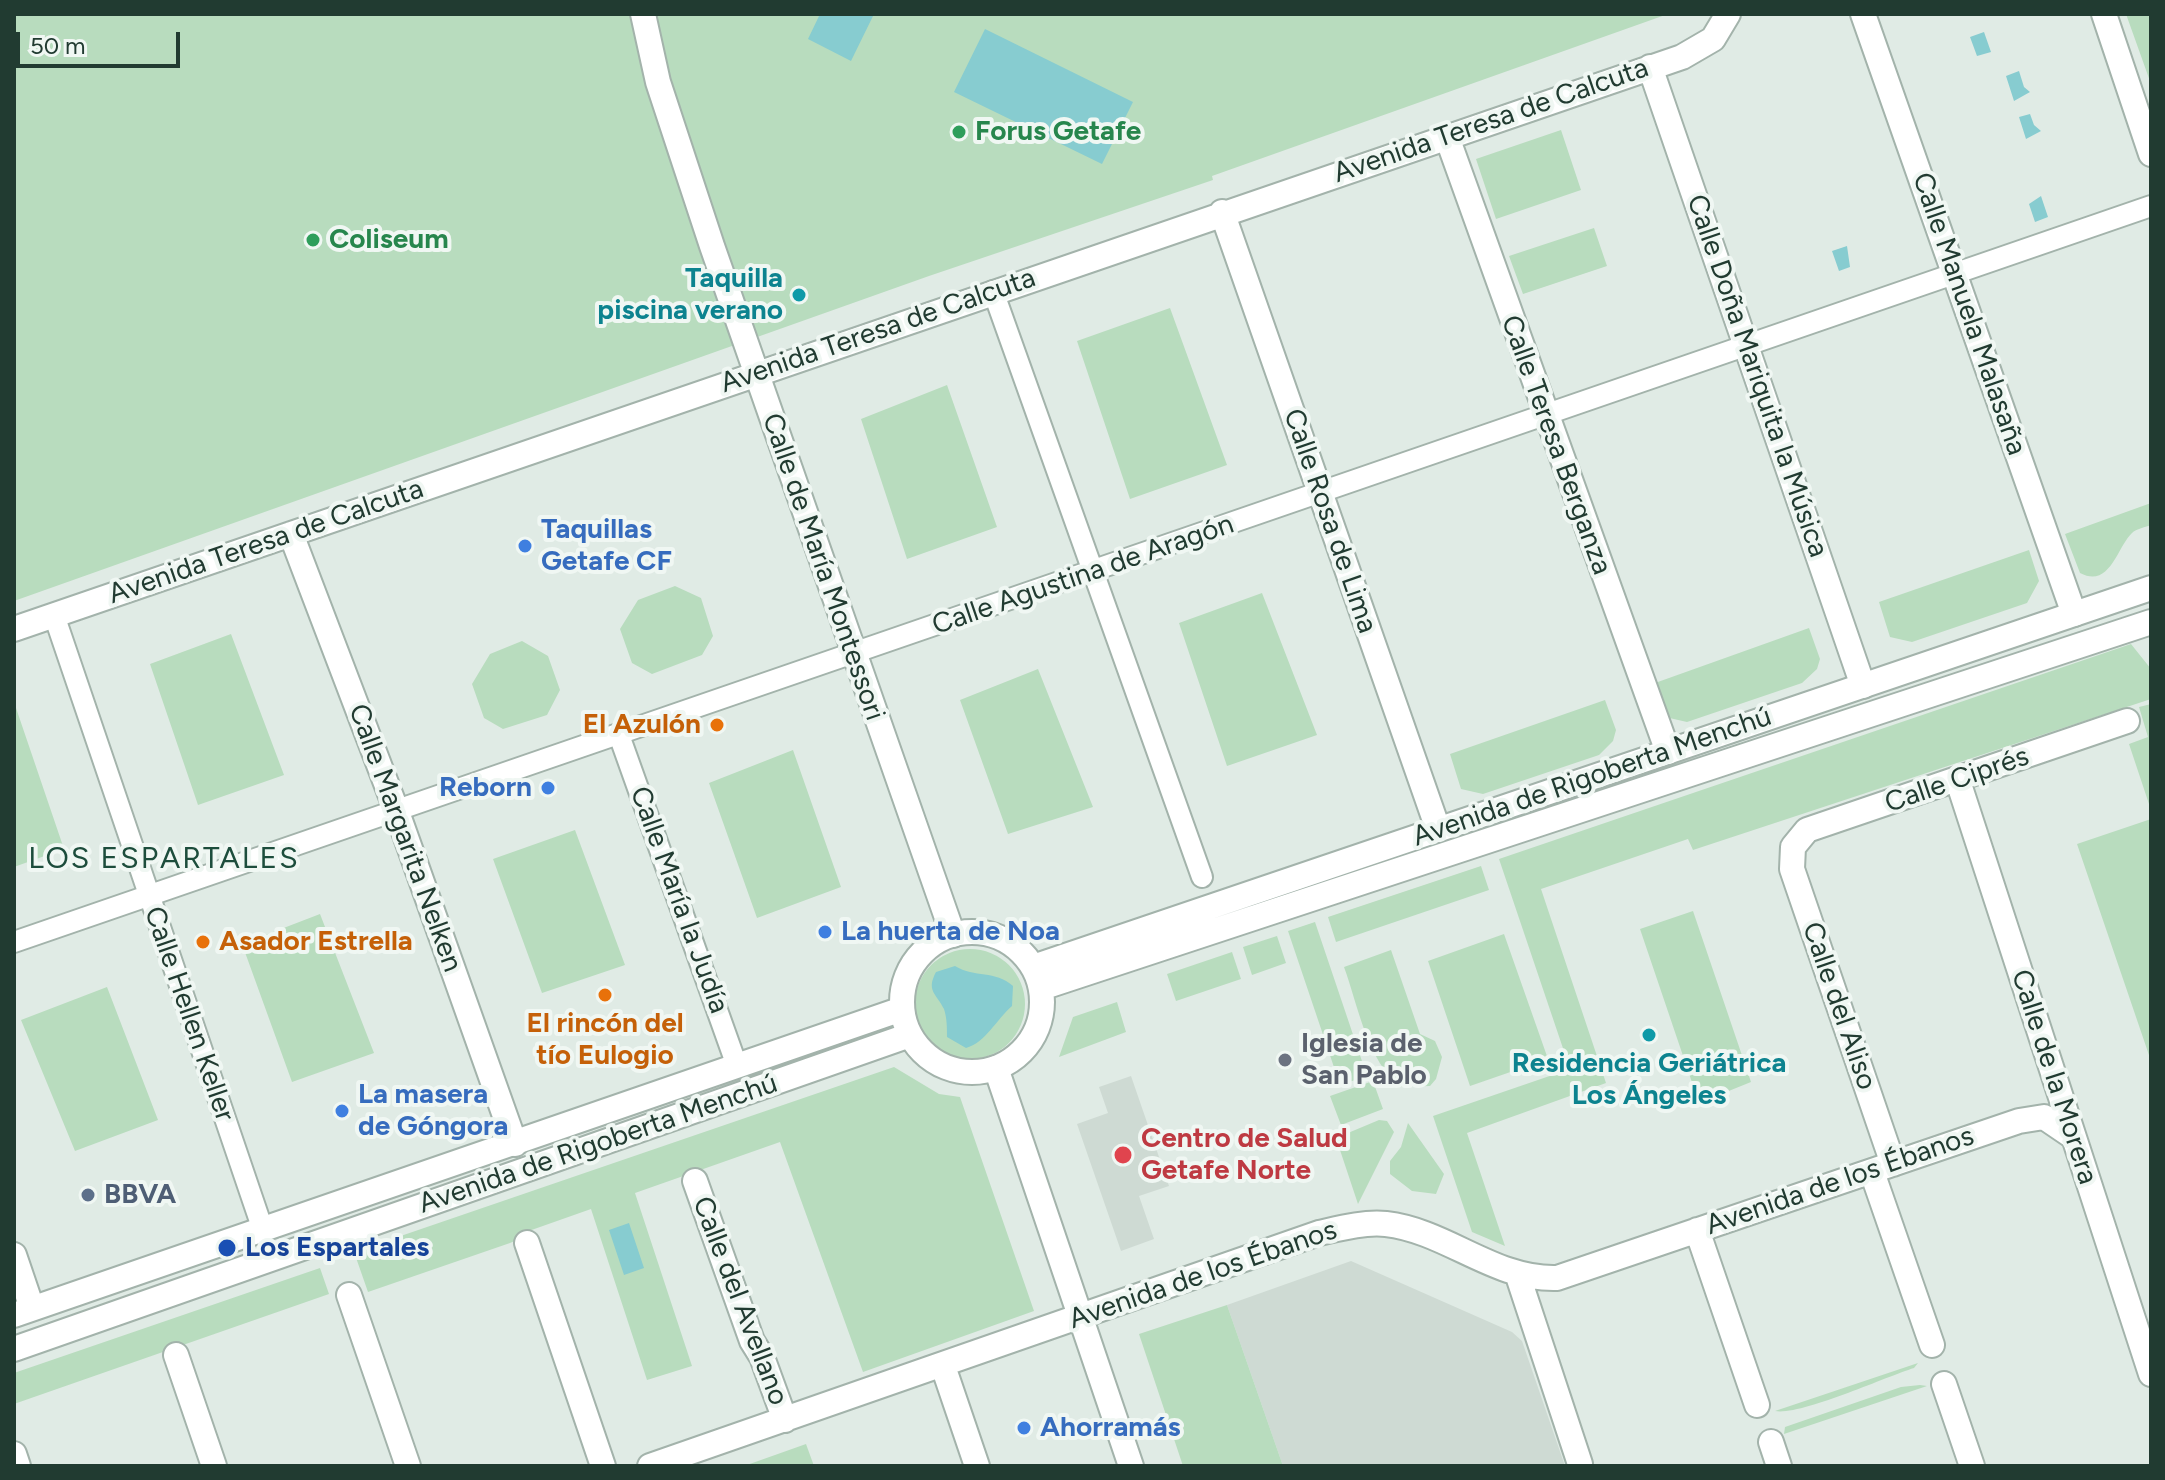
<!DOCTYPE html>
<html>
<head>
<meta charset="utf-8">
<style>
	body { margin:0 }
	#map { position:relative; width:2165px; height:1480px; overflow:hidden; background:#e0ebe5; font-family:Figtree,sans-serif }
	canvas { display:block }
	.frame { position:absolute; inset:0; border:16px solid #213b31; pointer-events:none }
	.scale { position:absolute; left:16px; top:32px; width:164px; height:36px; box-sizing:border-box; border:4px solid #213b31; border-top:0; padding-left:10px; font-size:24px; line-height:28px; white-space:nowrap; color:#213b31; -webkit-text-stroke:6px #f0f7f3; paint-order:stroke }
</style>
</head>
<body>
<div id="map">
<canvas width="2165" height="1480"></canvas>
<div class="frame"></div>
<div class="scale">50 m</div>
</div>
<script>
const ctx = document.querySelector('canvas').getContext('2d');
ctx.lineJoin = 'round';
function fillPath(path, color) { ctx.fillStyle = color; ctx.fill(path, 'evenodd'); }
function strokePath(path, color, width, dash) { ctx.strokeStyle = color; ctx.lineWidth = width; ctx.lineCap = dash ? 'butt' : 'round'; ctx.setLineDash(dash || []); ctx.stroke(path); }
function drawText(font, color, halo, rows, align = 'center') {
  ctx.font = font + ' Figtree,sans-serif'; ctx.lineWidth = 8; ctx.setLineDash([]); ctx.textBaseline = 'middle'; ctx.strokeStyle = halo; ctx.fillStyle = color; for (const [text, x, y, turn = 0] of rows) {
    ctx.save(); ctx.translate(x, y); ctx.rotate((+turn || 0) * Math.PI / 180); ctx.textAlign = isNaN(turn) ? turn : align; if (halo) ctx.strokeText(text, 0, 0); ctx.fillText(text, 0, 0); ctx.restore();
  }
}
fillPath(new Path2D(`
	M1131,1076L1169,1186L1139,1196L1154,1239L1121,1251L1077,1124L1108,1113L1099,1087Z
	M1351,1261L1512,1332L1522,1341L1565,1466H1283L1227,1305Z`), '#cedad3');
fillPath(new Path2D(`
	M14,14H1668L1212,176L1213,180L929,276L14,601Z
	M2126,14H2151V84Z
	M1561,130L1581,190L1496,219L1476,159Z
	M1594,228L1607,266L1523,294L1509,256Z
	M1170,308L1227,465L1130,499L1077,341Z
	M947,385L997,527L907,559L861,419Z
	M2151,503V525C2146,527 2136,529 2132,533C2117,547 2110,589 2080,573L2065,534Z
	M2029,550L2039,581L2027,603L1912,642L1890,637L1879,602Z
	M675,586L701,598L713,636L702,655L652,674L632,663L620,629L638,600Z
	M1262,593L1317,735L1227,766L1179,623Z
	M1809,628L1820,659L1817,669L1802,683L1687,722L1665,717L1655,683Z
	M231,634L284,775L198,805L150,664Z
	M522,641L548,656L560,690L547,715L503,729L484,718L472,684L490,654Z
	M2131,644L2151,669V699L1693,850L1688,839L1541,889L1606,1083L1467,1133L1505,1246L1472,1232L1433,1116L1570,1069L1499,859Z
	M1038,669L1093,807L1008,834L960,700Z
	M1605,700L1616,730L1613,741L1599,755L1483,794L1461,789L1450,754Z
	M2151,704V810L2129,744L2148,737L2139,707Z
	M15,705L64,849L14,867V706Z
	M793,750L841,887L757,918L709,783Z
	M2151,819V1061L2077,844Z
	M575,830L625,965L542,993L493,859Z
	M1481,866L1489,890L1336,942L1328,917Z
	M1693,911L1751,1082L1699,1103L1640,929Z
	M320,914L374,1053L292,1082L242,944Z
	M1315,922L1367,1076L1340,1085L1288,931Z
	M1504,934L1548,1059L1470,1086L1428,961Z
	M1277,936L1286,963L1252,975L1243,947Z
	M915 1004a55 55 0 1 1 110 0a55 55 0 1 1-110 0Z
	M1391,950L1420,1034L1435,1041L1442,1057L1436,1079L1430,1086L1401,1087C1367,1061 1358,1005 1344,967Z
	M1232,952L1241,979L1176,1001L1167,974Z
	M107,987L158,1120L75,1151L21,1020Z
	M1117,1002L1126,1032L1059,1057L1073,1017Z
	M894,1067L939,1094L960,1097L1034,1311L863,1372L780,1142L635,1193L692,1366L647,1380L591,1209L523,1233L524,1237L510,1243L368,1292L354,1252Z
	M1373,1081L1383,1109L1341,1125L1330,1096Z
	M1379,1120L1387,1121L1394,1132L1358,1204L1336,1138Z
	M1408,1123L1444,1174L1436,1194L1412,1191L1390,1174V1161L1401,1147Z
	M320,1268L329,1294L14,1404V1373Z
	M1227,1305L1283,1466H1183L1139,1334Z
	M1918,1363L1914,1368C1885,1377 1800,1416 1775,1411Z
	M1920,1385L1927,1386L1784,1434L1785,1427L1901,1387Z
	M806,1444L814,1466H744Z`), '#b8dcbe');
fillPath(new Path2D(`
	M820,14H874L851,61L808,39Z
	M985,29L1133,102L1102,164L954,92Z
	M1984,32L1991,52L1977,56L1970,37Z
	M2019,71L2024,87L2030,92L2014,101L2006,76Z
	M2030,114L2034,125L2041,131L2026,139L2019,117Z
	M2041,196L2048,217L2035,222L2029,204Z
	M1847,246L1850,267L1839,271L1832,251Z
	M955,966C975,978 995,970 1013,986L1012,1006C997,1019 985,1043 966,1048L947,1037C947,1028 947,1018 944,1009C936,993 926,991 936,972Z
	M629,1223L644,1268L624,1275L609,1230Z`), '#87ccd0');
const pedestrian = new Path2D(`
	M993,291L1202,877
	M54,615L263,1230
	M619,735L737,1066
	M14,942L2151,206`);
const minor = new Path2D(`
	M643,14L658,82L712,246L953,935
	M1863,14L2074,614
	M2104,14L2151,154
	M1650,67L1863,686
	M1447,137L1668,752
	M1222,212L1438,829
	M291,534L397,812L515,1144
	M14,629L1682,57L1713,39L1728,14
	M1958,781L2151,1374
	M996,1068L1131,1466
	M1893,1164L1792,869L1793,847L1807,830L2127,721
	M1872,1172L1932,1345
	M695,1181L752,1341L762,1357L785,1420
	M1697,1230L1757,1405
	M527,1243L603,1466
	M14,1255L32,1308
	M1518,1276L1580,1464
	M349,1295L408,1466
	M176,1355L214,1466
	M943,1366L977,1466
	M1944,1384L1972,1466
	M1771,1442L1779,1466
	M14,1454L18,1466
	M650,1466L1319,1233C1341,1228 1363,1222 1386,1224C1447,1231 1494,1280 1557,1278L2019,1121L2044,1117L2072,1136`);
const tertiary = new Path2D(`
	M902 1002a70 70 0 1 1 140 0a70 70 0 1 1-140 0Z
	M1033,967L2151,588
	M1041,988L2151,622
	M14,1315L902,1009
	M14,1349L910,1035`);
strokePath(pedestrian, '#a3b3ab', 24);
strokePath(minor, '#a3b3ab', 28);
strokePath(tertiary, '#a3b3ab', 28);
strokePath(pedestrian, '#fff', 20);
strokePath(minor, '#fff', 24);
strokePath(tertiary, '#fff', 24);
for (const [x, y, r, color] of [
	[959,132,8,"#2e9e5b"],
	[313,240,8,"#2e9e5b"],
	[799,295,8,"#0f9aa8"],
	[525,546,8,"#3f7fe0"],
	[717,725,8,"#e8710a"],
	[548,788,8,"#3f7fe0"],
	[825,932,8,"#3f7fe0"],
	[203,942,8,"#e8710a"],
	[605,995,8,"#e8710a"],
	[1649,1035,8,"#0f9aa8"],
	[1285,1060,8,"#6b7280"],
	[342,1111,8,"#3f7fe0"],
	[1123,1155,10,"#e0444e"],
	[88,1195,8,"#5c6f8a"],
	[227,1248,10,"#1a4fb4"],
	[1024,1428,8,"#3f7fe0"]
]) { const dot = new Path2D(); dot.arc(x, y, r, 0, 2 * Math.PI); ctx.fillStyle = color; ctx.fill(dot); strokePath(dot, '#f0f7f3', 3); }
drawText('28px', '#213b31', '#f0f7f3', [
	["Avenida Teresa de Calcuta",1491,121,-19],
	["Calle Manuela Malasaña",1969,314,71],
	["Avenida Teresa de Calcuta",878,331,-19],
	["Calle Doña Mariquita la Música",1757,376,71],
	["Calle Teresa Berganza",1556,445,70],
	["Calle Rosa de Lima",1330,521,71],
	["Avenida Teresa de Calcuta",266,542,-19],
	["Calle de María Montessori",823,567,71],
	["Calle Agustina de Aragón",1083,575,-19],
	["Avenida de Rigoberta Menchú",1592,777,-19],
	["Calle Ciprés",1957,780,-19],
	["Calle Margarita Nelken",405,838,70],
	["Calle María la Judía",679,900,70],
	["Calle del Aliso",1839,1006,71],
	["Calle Hellen Keller",189,1014,71],
	["Calle de la Morera",2054,1077,72],
	["Avenida de Rigoberta Menchú",598,1144,-19],
	["Avenida de los Ébanos",1840,1181,-19],
	["Avenida de los Ébanos",1203,1275,-19],
	["Calle del Avellano",740,1301,69]
]);
drawText('bold 28px', '#27864d', '#f0f7f3', [
	["Forus Getafe",975,132],
	["Coliseum",329,240]
], 'left');
drawText('bold 28px', '#0d838f', '#f0f7f3', [
	["Taquilla",783,279],
	["piscina verano",783,311],
	["Residencia Geriátrica",1649,1064,"center"],
	["Los Ángeles",1649,1096,"center"]
], 'right');
drawText('bold 28px', '#366cbe', '#f0f7f3', [
	["Taquillas",541,530],
	["Getafe CF",541,562],
	["Reborn",532,788,"right"],
	["La huerta de Noa",841,932],
	["La masera",358,1095],
	["de Góngora",358,1127],
	["Ahorramás",1040,1428]
], 'left');
drawText('bold 28px', '#c56008', '#f0f7f3', [
	["El Azulón",701,725],
	["Asador Estrella",219,942,"left"],
	["El rincón del",605,1024,"center"],
	["tío Eulogio",605,1056,"center"]
], 'right');
drawText('bold 28px', '#5b616d', '#f0f7f3', [
	["Iglesia de",1301,1044],
	["San Pablo",1301,1076]
], 'left');
drawText('bold 28px', '#be3a42', '#f0f7f3', [
	["Centro de Salud",1141,1139],
	["Getafe Norte",1141,1171]
], 'left');
drawText('bold 28px', '#4e5e75', '#f0f7f3', [
	["BBVA",104,1195]
], 'left');
drawText('bold 28px', '#164399', '#f0f7f3', [
	["Los Espartales",245,1248]
], 'left');
ctx.letterSpacing = '2px';
drawText('30px', '#1d4d3c', '#f0f7f3', [
	["LOS ESPARTALES",164,859]
]);
ctx.letterSpacing = '0px';
</script>
</body>
</html>
